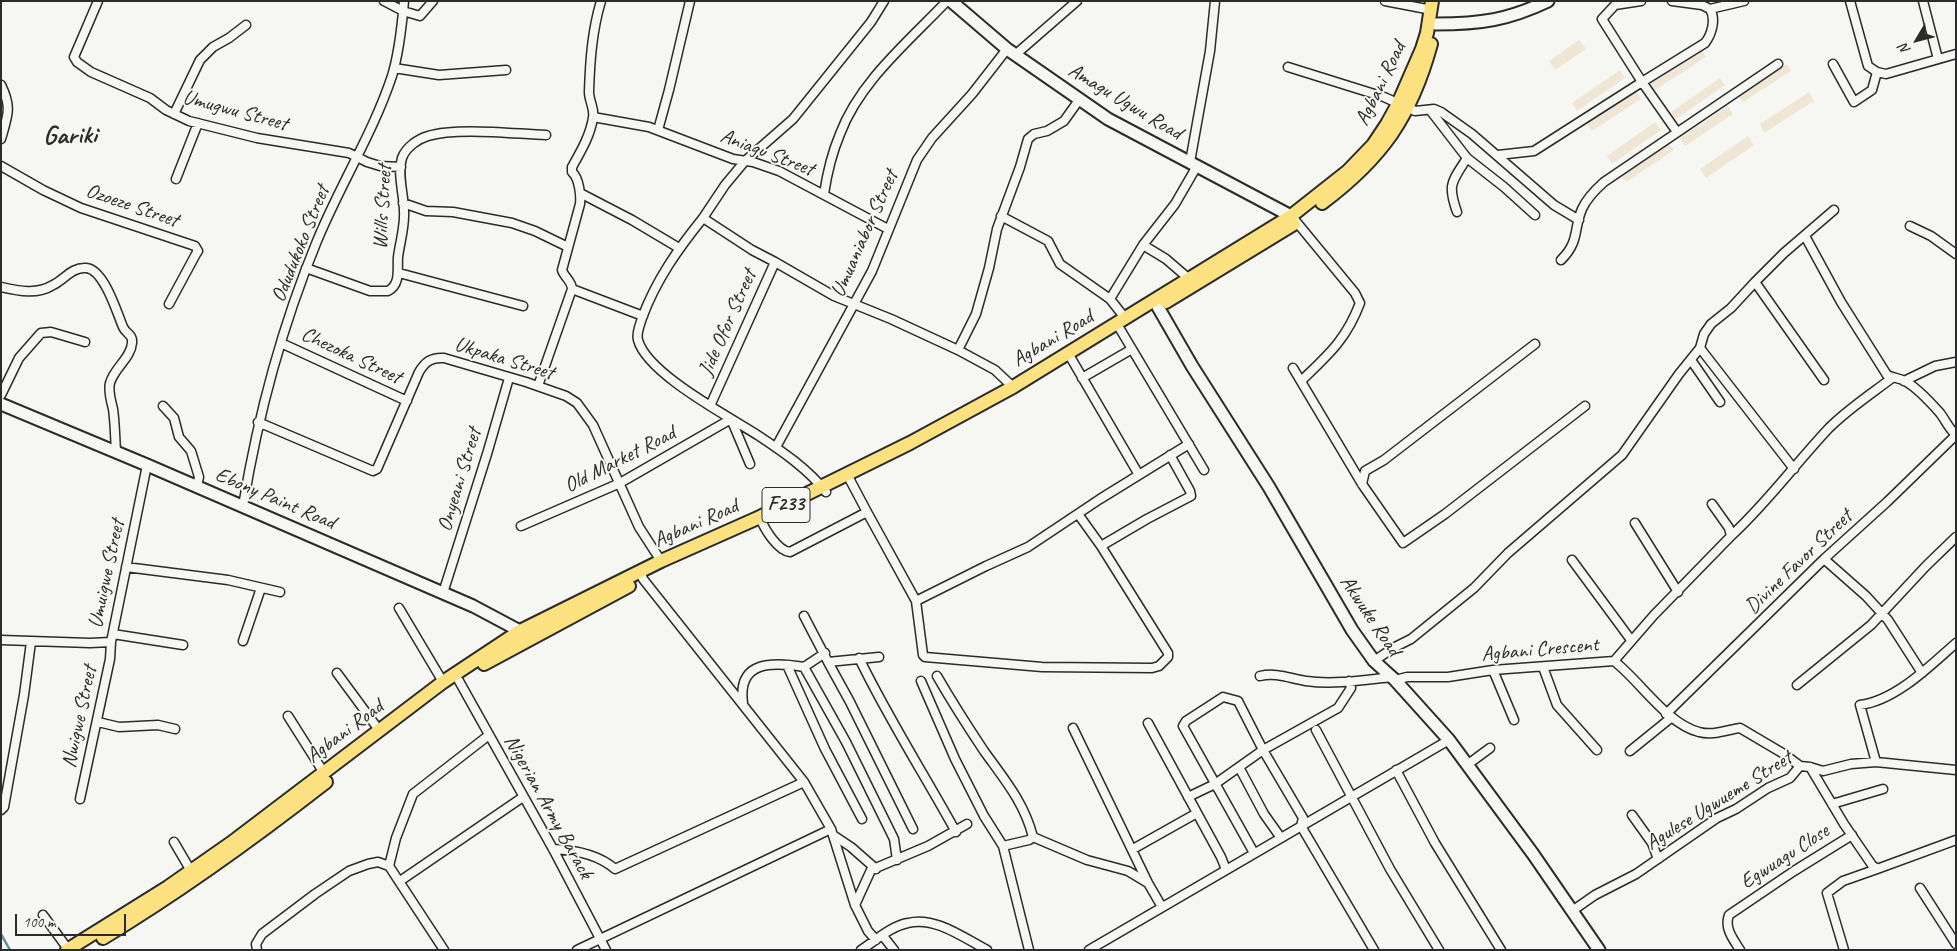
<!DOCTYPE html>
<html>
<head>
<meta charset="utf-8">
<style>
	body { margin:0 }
	#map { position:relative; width:1957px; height:951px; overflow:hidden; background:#f6f6f2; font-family:Caveat,sans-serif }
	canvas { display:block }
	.frame { position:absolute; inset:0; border:2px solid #2b2b2b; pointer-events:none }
	.north { position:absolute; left:1892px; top:15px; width:50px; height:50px; -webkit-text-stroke:4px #f6f6f2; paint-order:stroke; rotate:233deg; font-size:14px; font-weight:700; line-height:20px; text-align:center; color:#2b2b2b }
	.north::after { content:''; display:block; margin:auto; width:18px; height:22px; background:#2b2b2b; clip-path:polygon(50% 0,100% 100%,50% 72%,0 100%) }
	.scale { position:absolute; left:15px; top:914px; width:111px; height:22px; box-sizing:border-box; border:2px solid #2b2b2b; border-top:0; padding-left:6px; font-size:15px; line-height:18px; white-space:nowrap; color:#2b2b2b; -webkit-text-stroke:4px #f6f6f2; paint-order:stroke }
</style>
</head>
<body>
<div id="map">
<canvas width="1957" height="951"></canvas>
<div class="frame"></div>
<div class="north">N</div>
<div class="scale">100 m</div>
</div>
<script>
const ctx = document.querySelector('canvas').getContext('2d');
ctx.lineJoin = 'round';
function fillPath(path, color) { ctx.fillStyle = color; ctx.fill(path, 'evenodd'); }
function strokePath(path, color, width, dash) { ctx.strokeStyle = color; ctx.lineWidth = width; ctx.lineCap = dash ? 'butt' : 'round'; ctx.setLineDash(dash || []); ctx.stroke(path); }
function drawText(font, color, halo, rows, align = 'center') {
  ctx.font = font + ' Caveat,sans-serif'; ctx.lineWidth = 4; ctx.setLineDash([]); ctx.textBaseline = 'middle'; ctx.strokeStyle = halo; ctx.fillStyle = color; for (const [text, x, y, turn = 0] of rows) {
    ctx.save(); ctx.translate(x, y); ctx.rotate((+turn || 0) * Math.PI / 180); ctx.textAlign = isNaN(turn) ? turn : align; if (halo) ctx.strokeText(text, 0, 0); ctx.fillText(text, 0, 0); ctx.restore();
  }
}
fillPath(new Path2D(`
	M1579,40L1586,49L1555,70L1549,61Z
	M1701,49L1706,57L1655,90L1649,81Z
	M1787,64L1791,71L1743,102L1738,95Z
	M1620,70L1625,78L1577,111L1572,103Z
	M1720,78L1725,85L1676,119L1671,112Z
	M1635,89L1641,99L1592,131L1586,122Z
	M1809,92L1814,101L1764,133L1760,124Z
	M1728,106L1733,114L1685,146L1680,138Z
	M1655,122L1661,130L1612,164L1607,156Z
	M1748,136L1754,145L1706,178L1700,169Z
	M1669,143L1674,150L1626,182L1621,175Z`), '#f0e6d6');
strokePath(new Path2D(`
	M1,934L10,950`), '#5f8d98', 2.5);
const street = new Path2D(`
	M98,1L74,57L77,62L91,72L150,98L166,110L189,121L257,138L349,153L367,162L380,166L401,167
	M384,1L403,11L420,16L433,1
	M1385,1L1432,10
	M1641,1L1615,5L1602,19L1642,82L1705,43C1712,34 1716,19 1710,9L1702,5L1672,1
	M1850,1L1868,66L1877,72L1886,74L1956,54
	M1923,1L1938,59
	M1710,9L1744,1
	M1015,55L1077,1
	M1833,64L1854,102L1872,90L1877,72
	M1288,67L1384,97L1415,111L1434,109L1441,112L1472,134L1554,205L1579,220
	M394,68L439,75L506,70
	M1,85C12,107 8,115 1,139
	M1430,110L1467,158L1504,187L1535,215
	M174,114L200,60L213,47L229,38L246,25
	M593,117L649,127L733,159L753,162L779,171L888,229
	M658,130L669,90L690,1
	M1498,155L1534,151L1642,82L1677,132
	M1190,162L1210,51L1215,1
	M1,166L43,190L81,208L195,246L198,251L196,254L169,304
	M176,179L198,123
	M580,193L632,220L679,248
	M824,194C827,174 832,153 840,134C860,81 909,41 947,1
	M403,203L426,211L453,212L512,223L535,231L568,247
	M1457,212C1447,184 1452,182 1467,158
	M1001,216L1048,241L1060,264L1110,299L1125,318
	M703,218L725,185L745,161L793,119L871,22L884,1
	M1294,219L1355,293L1360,303C1346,340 1328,355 1301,381
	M1910,226L1931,236L1956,254
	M1805,236L1841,302L1887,375C1893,378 1899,378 1905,381C1916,387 1932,404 1940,413C1946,421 1949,429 1956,435
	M1143,245L1166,259L1188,278
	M1561,260C1580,241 1573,230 1582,209C1587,198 1595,190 1604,182L1778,64
	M775,262L752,250L703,218C678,249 656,280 642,318C640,325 636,333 638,340C647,374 730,417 759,436C783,452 808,469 826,492
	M306,268L370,291H388C401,284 397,269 398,257C400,242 405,226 404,211C404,195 397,174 402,158C406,147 418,139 428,136C457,127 515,134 546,135
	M399,273L523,306
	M1755,282L1784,253L1834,210
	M1,287C19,291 37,295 53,285C65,279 72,267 86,268C104,269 117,313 123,327C126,334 133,334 132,343C131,358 114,368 110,383C108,391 111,401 113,409C115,423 115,437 116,451
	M572,289L643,316
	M1110,299L1143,245L1175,204L1197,166
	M1120,329L1204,470
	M281,343L407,401
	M1700,348L1794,469
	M958,350L976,314L989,268L997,229L1020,167L1028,139L1034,134L1047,131L1064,121L1079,100
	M1068,353L1139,475
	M1691,360L1720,402
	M1293,368L1362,484L1403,543L1445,514L1585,406
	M1082,378L1132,349
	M1904,381L1935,366L1956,362
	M538,386L572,289C572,281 564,277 562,270L580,204C581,195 579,178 572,172V167C581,151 590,136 593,118C595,109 589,101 589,92C590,61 592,31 601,1
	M1,395L19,358L41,333L51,332L85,342
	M163,406L174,418L179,437L191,451L199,477L197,486
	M710,406L775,262L834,296L891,319L958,350L995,370L1013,387
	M258,422L373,471L377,469L419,372C425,362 431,357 444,358L526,382L566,396L577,403L593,425L639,527L661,561
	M776,447L872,271L917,160L932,138L972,94L1007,49
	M848,473L850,480L867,512L916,601L923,655L925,657L1042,667L1152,668L1159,666L1168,657V653L1101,546L1078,514
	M1362,484L1365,471L1384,460L1535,344
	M243,506C258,415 282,326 317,241C340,185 373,133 392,76C399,53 402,25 404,1
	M760,517C764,529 778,551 790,552L867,512
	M1635,523L1678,592
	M521,526L620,483L731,419L750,464
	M1731,536C1767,503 1796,463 1829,428C1848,409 1871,394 1892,378
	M1101,546L1147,519L1191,496L1190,491L1170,455
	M1824,559L1866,596L1888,620L1922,673
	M1572,560L1631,640
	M126,567L228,580L280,592
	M640,571L643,579L804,782L831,829L855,905L868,931L876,940
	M443,593L487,454L509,378
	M916,601L986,566L1028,547L1100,499L1189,444
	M399,608L443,682
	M804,616L828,662L879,657
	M113,634L183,645
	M1,640L90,643L111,642L147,465
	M243,641L261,588
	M859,658C888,718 924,774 956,832
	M1374,661L1393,648L1411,639L1474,588L1508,553L1622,455L1679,374L1700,348L1704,334L1711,324L1731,308L1755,282L1824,380
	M1614,661L1654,615L1731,536L1729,528L1712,504
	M828,662L850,702L913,829
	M787,665L825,749L862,819
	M804,667L846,742L894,839L897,860
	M1543,667L1557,705L1597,750
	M1493,670L1514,720
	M337,673L379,730
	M937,676C952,702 968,727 984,751C1004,779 1024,802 1033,837L1087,860L1128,871L1148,883
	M1260,676C1277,672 1291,679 1306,681C1334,685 1364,680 1392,677
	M1395,680L1407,677H1448L1493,670L1614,661C1640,681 1667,724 1699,732C1713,736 1726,730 1740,728L1784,754L1800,766
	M459,681L553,849L606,950
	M921,681L955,759L984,816L1003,846L1029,840L1033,837
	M1797,685L1871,625L1926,566L1956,537
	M743,703C737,660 773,662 804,667L825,653
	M1666,714L1824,559L1887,502L1956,435
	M288,716L324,773
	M98,722L119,727L158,725L175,729
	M1148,723L1221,857L1225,867V870
	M1073,728L1148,883L1162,907
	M1316,730L1390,869L1439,950
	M1630,751L1672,717
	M1876,762L1860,705C1895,701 1930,666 1956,643
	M1467,765L1490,748
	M1239,767L1264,814L1281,838
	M1810,767L1844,824L1872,865L1877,869L1956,840
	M1396,770L1435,843L1501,950
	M1188,797L1215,784L1263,750L1338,708L1351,688L1349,681
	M80,799L110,659L111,642
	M1832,804L1883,789
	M1,810L4,807L24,695L31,642
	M1632,815L1652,843L1658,859
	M833,835L851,847L876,869
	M174,842L191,871
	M1003,846L1029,950
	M553,849C575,850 598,854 615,869L804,782
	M1133,849L1197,813
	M1254,853L1183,726L1186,721L1223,697L1238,701L1263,750L1303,818L1301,826L1374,950
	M389,866L396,838L413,794L489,735
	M400,881L523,797
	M1920,888L1956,944
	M855,905L871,870L928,846L967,824
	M1572,911L1595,895L1636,874L1717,818L1736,809L1768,788L1790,778L1800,766L1810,767L1823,771L1851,764L1876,762L1956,770
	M43,915L68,949
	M883,936L894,950
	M257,950L256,944L262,934L315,894L349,871L368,864L378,862L389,866L444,950
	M577,950L831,829
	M861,950C875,941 891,926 908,923C935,916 964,938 987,950
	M1089,950L1449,740
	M1740,950C1733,939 1724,928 1729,915L1794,871L1852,835
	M1844,950L1827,893L1843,881L1877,869`);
const secondary = new Path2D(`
	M951,1L1007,49L1108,119L1291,216
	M1436,24C1481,24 1508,20 1548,1
	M1158,307L1192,366L1269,487L1352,630L1374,661L1395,680L1449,740L1533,854L1599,950
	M1,404L147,465L473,606L520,631L524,637`);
const primary = new Path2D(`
	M1322,203C1382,158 1411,117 1431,44
	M1166,302L1294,224
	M484,664L629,586
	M103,938C181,891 254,838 326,782
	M67,950L168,887L231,843L443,682L520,631L661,561L760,517L910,443L1013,387L1291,216L1348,171L1373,145L1387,124L1398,104L1422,49L1427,33L1432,1`);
strokePath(street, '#2b2b2b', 11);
strokePath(secondary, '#2b2b2b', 15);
strokePath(primary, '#2b2b2b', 16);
strokePath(street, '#f6f6f2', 8);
strokePath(secondary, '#f6f6f2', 11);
strokePath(primary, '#fbe180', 12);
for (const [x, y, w] of [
	[786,505,48]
]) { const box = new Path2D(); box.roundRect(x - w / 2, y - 17.5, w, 35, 4); ctx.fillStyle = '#f6f6f2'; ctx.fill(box); strokePath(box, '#2b2b2b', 1); }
drawText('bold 20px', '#2b2b2b', null, [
	["F233",786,505]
]);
drawText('21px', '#2b2b2b', '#f6f6f2', [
	["Agbani Road",1381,84,-64],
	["Amagu Ugwu Road",1125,102,31],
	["Umugwu Street",235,111,15],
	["Aniagu Street",767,153,21],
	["Ozoeze Street",132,206,19],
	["Wills Street",383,207,-87],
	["Umuaniabor Street",865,234,-66],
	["Odudukoko Street",301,244,-68],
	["Jide Ofor Street",728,323,-66],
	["Agbani Road",1053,339,-31],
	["Chezoka Street",351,356,25],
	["Ukpaka Street",504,359,17],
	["Old Market Road",620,460,-27],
	["Onyeani Street",460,480,-73],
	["Ebony Paint Road",275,499,23],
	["Agbani Road",696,524,-24],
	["Divine Favor Street",1799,562,-44],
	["Umuigwe Street",107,574,-78],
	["Akwuke Road",1370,616,56],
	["Agbani Crescent",1540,650,-5],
	["Nwigwe Street",80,717,-78],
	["Agbani Road",345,732,-37],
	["Agulese Ugwueme Street",1719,801,-32],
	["Nigerian Army Barack",548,807,61],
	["Egwuagu Close",1785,857,-33]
]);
drawText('bold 26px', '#2b2b2b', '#f6f6f2', [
	["Gariki",70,136]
]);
</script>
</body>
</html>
